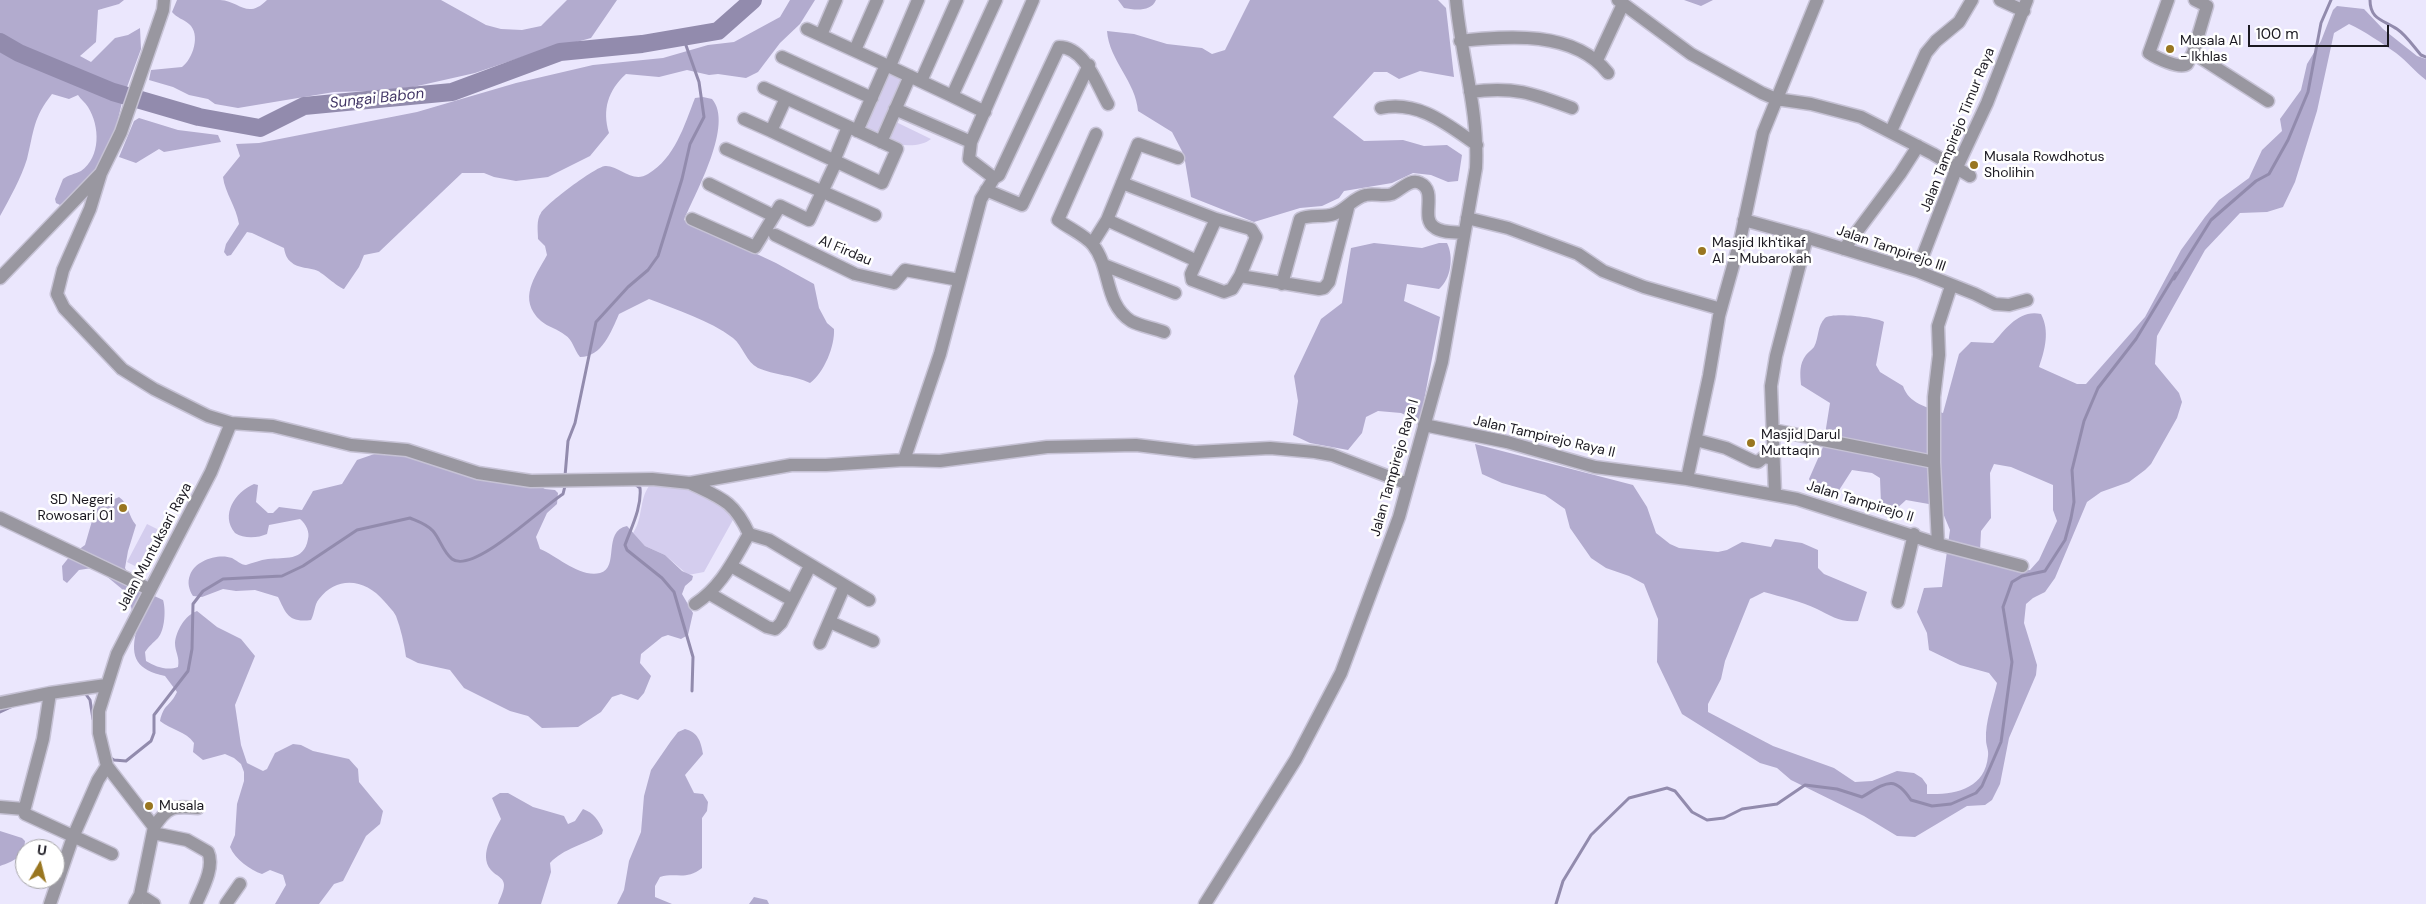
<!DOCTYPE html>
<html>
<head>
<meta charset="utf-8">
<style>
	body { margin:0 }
	#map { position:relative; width:2426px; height:904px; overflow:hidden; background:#ebe7fd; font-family:"DM Sans",sans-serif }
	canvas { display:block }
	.north { position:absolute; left:15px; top:839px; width:50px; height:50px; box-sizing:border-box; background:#fff; border:1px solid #a4a3a6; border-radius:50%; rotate:8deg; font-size:14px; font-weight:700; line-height:20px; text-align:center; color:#1b1921 }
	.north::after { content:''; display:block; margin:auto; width:18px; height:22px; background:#997620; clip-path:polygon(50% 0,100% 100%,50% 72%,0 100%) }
	.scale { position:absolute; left:2248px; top:25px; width:141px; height:22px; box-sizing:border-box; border:2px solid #1b1921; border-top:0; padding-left:6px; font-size:15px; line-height:18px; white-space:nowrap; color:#1b1921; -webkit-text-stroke:4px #fff; paint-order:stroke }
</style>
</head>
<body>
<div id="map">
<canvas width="2426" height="904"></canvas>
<div class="north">U</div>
<div class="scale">100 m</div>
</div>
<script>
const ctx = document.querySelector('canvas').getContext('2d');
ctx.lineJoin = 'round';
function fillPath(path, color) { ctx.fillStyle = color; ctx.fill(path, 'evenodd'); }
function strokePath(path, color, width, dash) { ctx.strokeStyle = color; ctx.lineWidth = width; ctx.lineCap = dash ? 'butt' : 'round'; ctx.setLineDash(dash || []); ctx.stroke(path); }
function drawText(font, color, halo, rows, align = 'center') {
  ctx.font = font + ' "DM Sans",sans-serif'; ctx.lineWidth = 5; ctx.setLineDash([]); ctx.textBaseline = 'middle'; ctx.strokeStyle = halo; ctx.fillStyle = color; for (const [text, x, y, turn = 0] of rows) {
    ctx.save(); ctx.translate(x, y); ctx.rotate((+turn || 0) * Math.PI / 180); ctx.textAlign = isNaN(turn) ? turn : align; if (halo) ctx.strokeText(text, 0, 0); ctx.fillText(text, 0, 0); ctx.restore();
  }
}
fillPath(new Path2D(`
	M889,73L904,79L880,134L865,127Z
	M896,122L931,139C920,148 899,146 886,141Z
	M649,486C689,486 705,488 734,518L704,572L688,575L665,555L645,546L633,533C643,519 639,500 649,486Z
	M147,524L167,534L147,572L127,562Z`), '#d4cdee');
fillPath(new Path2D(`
	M0,0H124L119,4L98,10L96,42L80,56L91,62L115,38L128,35L140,28L141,49L123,98L116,128L105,150L99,171L64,202L60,205L56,203L55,199L63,179C68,175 75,174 81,171C101,157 100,126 88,107C85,102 81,100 78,95L69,99L52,94C33,118 34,131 27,159C21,178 10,198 0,216Z
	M177,0C191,0 206,0 220,0C240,1 247,20 267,0H441L486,25L501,29L522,30L541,26L567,0H617L591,38L522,57L475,73L413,87L375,91L334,92L238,108L215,104L208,99L189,95L173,87L149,80L151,70L182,67C193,59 201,34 189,24C183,19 177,18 172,12Z
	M790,0H815L800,24L780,43L758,72L746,78L718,74L709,75L687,70L659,77L626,74C608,90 602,110 609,133L590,156L548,177L516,181L494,177L484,173H462L379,252L364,255L359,267L344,289C339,288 325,275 318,271C310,267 298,269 291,262C287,259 285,254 284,248L252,233L247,232L231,255L227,256L224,252L226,244L239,224C236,206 225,193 223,177L240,156L236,144L259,143L417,112L516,83L593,65L663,58L708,45L734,42L780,17Z
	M1118,0H1156C1151,12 1135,10 1124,8Z
	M1250,0H1438L1446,8L1454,77L1420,71L1399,79L1387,72H1374L1333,117L1364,141L1403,140L1424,146L1447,145L1462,155L1458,181L1448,182L1431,175L1413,173L1392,183L1344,191L1339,198L1322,206L1300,208L1254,222L1191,197L1184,155L1172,132L1138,111C1136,82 1109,60 1107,31L1134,34L1167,44L1202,48L1212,54L1225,50Z
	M1684,0H1713L1701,6Z
	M2337,6L2364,9L2383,29L2417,56L2426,59V80C2415,72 2407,61 2396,53C2382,43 2364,31 2349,24L2334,33L2317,111L2295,182L2283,207L2267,212L2240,213L2205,250L2157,336L2155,364L2179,393L2182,402L2177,418L2151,464L2145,470L2129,482L2101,492L2087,502L2055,578L2045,592L2033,598L2026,604L2024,623L2037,665L2036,675L2009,738L2000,784L1992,800L1985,805L1967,806L1915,837L1897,836L1864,816L1791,780L1777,768L1760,763L1682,714L1657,662L1658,619L1644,584L1629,576L1606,568L1591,558L1570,528L1565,509L1545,495L1502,483L1482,474L1475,444L1633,485L1647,507L1656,533L1670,544L1679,548L1718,552L1727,550L1742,542L1771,547L1775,539L1802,543L1818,550V568L1824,574L1867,592L1858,621C1841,623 1831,616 1817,609C1801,601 1781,597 1764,592L1750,599L1725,661L1721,679L1708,704V712L1773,746L1834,768L1855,782L1872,781L1897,771L1914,773L1922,778L1927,785V794C1955,795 1985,789 1988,756C1989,751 1986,745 1986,740C1985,722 1993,701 1997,683L1989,673L1960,665L1929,650L1927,633L1917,612L1924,588L1942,587L1950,530L1940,506L1906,500L1893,512L1885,511L1881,504L1880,478L1872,473L1852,470L1836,495L1813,487L1809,479L1823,447L1830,403L1801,385C1800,374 1799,364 1806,355C1808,352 1812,350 1814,347C1819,338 1817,326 1825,318C1832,312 1876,317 1884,322L1876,365L1880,372L1903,386C1909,404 1927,407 1943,413L1959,354L1971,342L1993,343C2006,329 2019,309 2041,314C2050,331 2045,350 2039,367L2077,384H2086L2145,317L2181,250L2205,217L2219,200L2249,178L2262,150L2282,131L2280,119L2301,90L2307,64L2321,41L2333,10ZM1994,464L2011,467L2053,485V510L2057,521L2039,560L2030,570L2017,571L1980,551L1981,531L1991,518L1990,473Z
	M703,97L712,99C734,124 696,192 684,220L776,263L814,284L819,308L827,323L834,329C835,346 824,373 810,383C793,375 774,375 758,368C746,362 743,346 733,338C709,320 677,310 649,299L619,314C611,332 602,357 580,357C574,350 573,340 565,335C558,329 548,327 541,321C517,299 535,277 547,255L545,246L538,239C538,231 536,220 541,213C546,204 595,167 605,166C619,165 632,184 648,174C675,158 684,126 695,98Z
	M139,118L178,130L218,135L221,142L164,152L159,149L136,163L119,157L134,121Z
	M1374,243L1422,248L1439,243H1447C1454,257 1451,279 1439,289L1407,284L1404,301L1440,317L1421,416L1418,421L1401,413L1378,411L1366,417L1362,433L1348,450L1310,443L1293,435L1298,401L1294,376L1321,319L1342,303L1351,248Z
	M383,451L534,483L545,489L555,490L558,493L557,504L547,513L536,537L540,549C557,556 580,578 600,573C620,568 602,531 627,526L645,546L665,555L682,571L693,576L692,580L685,586L682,594L693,613L688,635L681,639L668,635L662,637L641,654L640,663L651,676L644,693L638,700L621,694L612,697L601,712L578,727L542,728L528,716L510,711L464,688L450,670L418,663L406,657C404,643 401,629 396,616C393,610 388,606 384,601C366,579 337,575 319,599C314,605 315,613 311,620C288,623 286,613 278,597L255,590L236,591L223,589L202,597L193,596C189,590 187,582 190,575C195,560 219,553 232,558C236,560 241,565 246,565C253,563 260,560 268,559C284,557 304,562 308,539C310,532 306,524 300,519L269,525L267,534C258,538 244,539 235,533C220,515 235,492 254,484L258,485L256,502L268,513H273L279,507L302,510L313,491L342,484L357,460Z
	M119,497C129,504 128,516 136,525L128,551L125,568L137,588L163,600C166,609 165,630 158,638C153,643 149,646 145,652L146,661C156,667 167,671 178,667C180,657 175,652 175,643C176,631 185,615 197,611L217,627L241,639L255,656L235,705L241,745L247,763L263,771L267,769L275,753L293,744L301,745L313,751L349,759L358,769L359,782L383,811L380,824L366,836L343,881L334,884L319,904H275L286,885L283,875L270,870L262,874C250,870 235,859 230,847L235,835L237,804L244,781V772L241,764L234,758L225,754L203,760L193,752L194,743C186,731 171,730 160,721C164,703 170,707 177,692L165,676C137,670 130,658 136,632L126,622L132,611L128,594L105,575L92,568L79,570L67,583L63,580L62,566L70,556L85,545L94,514L99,506Z
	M685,729C698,732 701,742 703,754L685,775L694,793L703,794L708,802L707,811L702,818V868C685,881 677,872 660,877L655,886V897L672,904H617L624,890L629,861L641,832L644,796L651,770L671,741L678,732Z
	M500,793H508L533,807L564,816L568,824L575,821L583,809C594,813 598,820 603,830L602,834C584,845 564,848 550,863L551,872L541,904H498C500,898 504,891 504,885C504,879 498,876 494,873C476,858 493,834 501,819L492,798Z
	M0,831L22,838L25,841C24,857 14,861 0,866Z
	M754,897L767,900L769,904H749Z`), '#b2abce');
strokePath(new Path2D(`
	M2370,0C2370,20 2384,20 2397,29C2406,35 2414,47 2421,55L2426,57
	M565,476L568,441L575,423L596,322L628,287L648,270L658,256L682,179L690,144L704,117L699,82L683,37
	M635,484L640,488C642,507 631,528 625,545L627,550L662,578L674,592L693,657L692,691
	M85,693L90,700L93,719
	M0,712L13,706
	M109,757L114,760L126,761L151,741L154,733V715L188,671L192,649L193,604L203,591L223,579L282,576L303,566L357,530L410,518C417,521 427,524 433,531C440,539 443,552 452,559C473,575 542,507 563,494L566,482
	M1556,904L1563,881L1591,835L1629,798L1667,788L1675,791L1692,812L1707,820L1724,818L1742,809L1777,804L1805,785L1837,789L1862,797C1886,783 1894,774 1911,800L1932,806L1951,804L1976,793L1982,786L2001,742L2012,662L2003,607L2012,582L2022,576L2045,571L2065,540L2071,518L2074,502L2072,470L2084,421L2098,388L2136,339L2176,273L2174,279L2211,220L2256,181L2269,174L2288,140L2308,92L2321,23L2331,0`), '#928bad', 3);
strokePath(new Path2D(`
	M0,42L19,53L113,92L199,117L260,128L304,106L452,92L560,52L642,44L718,31L753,0`), '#928bad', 18);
const minor = new Path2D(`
	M164,0L163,10L121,132L101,173L90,209L63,270L57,294L64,308L122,369L154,389L208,416L231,423L273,426L351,445L407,450L478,473L531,481L652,479L690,483L791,465H826L904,460L940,461L1047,447L1136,445L1195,452L1270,448L1315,452L1332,455L1408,484
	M1618,0L1691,54L1762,93L1776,99L1811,104L1861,117L1933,154L1970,176
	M2000,0L2024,11
	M2168,0L2149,53C2155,57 2180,70 2187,64C2189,61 2191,56 2193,53
	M2195,0L2207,6L2193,53L2268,101
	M807,29L886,65L857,131
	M821,35L836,0
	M1460,41C1508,36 1574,30 1608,73
	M855,50L877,0
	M782,57L872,98
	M1597,60L1623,4
	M886,65L952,96
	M890,66L918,0
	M921,81L957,0
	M764,88L897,149L882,183L771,131
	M1470,92C1513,86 1532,93 1572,108
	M1381,108C1419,100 1448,125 1477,145
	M895,109L971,142
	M985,112L952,96L996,0
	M744,119L771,131L786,98
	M1891,131L1926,53L1936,41L1959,22L1972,0
	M1096,134L1058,220C1068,228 1085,235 1093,245C1111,267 1104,304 1131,321C1140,326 1154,328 1164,332
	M881,142L910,76
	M726,149L875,215
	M834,161L848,127
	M994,178L969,159L971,142L1033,0
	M1122,183L1216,219L1251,229L1256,237L1240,276
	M709,184L774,216
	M986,190L1022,205L1089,65
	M1467,218L1508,228L1578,254L1603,271L1644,287L1721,309
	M692,219L755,247L780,206L809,220L836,162
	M1216,219L1191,274L1192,280L1224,292L1232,289L1240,276L1319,289L1324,288L1329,282L1348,208
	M1107,220L1197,261
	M1744,220L1802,236L1917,271L1975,294L1995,304L2009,305L2027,300
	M775,235L855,274L894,283L905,270L959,280
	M1092,244L1107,220L1138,144L1178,158
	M1844,249L1900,174L1918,146
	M1104,265L1175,293
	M1917,271L1957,167L1987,103L2027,0
	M0,278L101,173
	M1282,284L1300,219C1310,214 1323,218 1334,214C1346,210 1354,197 1366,195C1375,193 1384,197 1392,194C1401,190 1410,178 1420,183C1438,191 1420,218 1434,227C1441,233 1455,232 1464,233
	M1424,425L1507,442L1595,467L1687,479L1797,499L1938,544L2022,566
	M1773,430L1934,462
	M1696,440L1726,448L1753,461L1758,462L1764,457L1773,459
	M904,460L940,354L981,199L994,178L999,175L1059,47C1085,47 1097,85 1108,104
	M1687,479L1709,376L1719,316L1740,241L1763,133L1817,0
	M690,483C721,498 734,501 749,534L769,540L869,600
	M1775,494L1771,386L1776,356L1807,237
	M0,518L149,589
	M1938,544L1934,462V397L1939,355L1938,326L1951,286
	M731,566L792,600
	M710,594L767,627L775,629L781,623L810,566
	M1898,602L1914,534
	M695,604C722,586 733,561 749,534
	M830,622L873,641
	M820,643L844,587
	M106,685L50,693L43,739L24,811L25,814L112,854
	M0,703L50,693
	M0,807L24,809
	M154,827C168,806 173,806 198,808
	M153,833L187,840L208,852C215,867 202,890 196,904
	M140,895L154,904
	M50,904L73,837L98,780L107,766
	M135,904L140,895L154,827L107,766L99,733V711L117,654L211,472L231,423
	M226,904L240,884
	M1205,904L1296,759L1341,673L1399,517L1442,362L1476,168C1479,111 1461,56 1456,0`);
strokePath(minor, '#c6c2d5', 15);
strokePath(minor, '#9997a0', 12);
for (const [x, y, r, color] of [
	[2170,49,5,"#997620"],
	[1974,165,5,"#997620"],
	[1702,251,5,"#997620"],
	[1751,443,5,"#997620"],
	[123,508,5,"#997620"],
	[149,806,5,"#997620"]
]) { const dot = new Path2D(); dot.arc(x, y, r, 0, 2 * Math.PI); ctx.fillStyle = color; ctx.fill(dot); strokePath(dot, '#fff', 2); }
drawText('14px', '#1b1921', '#fff', [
	["Musala Al",2180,41],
	["- Ikhlas",2180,57],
	["Musala Rowdhotus",1984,157],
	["Sholihin",1984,173],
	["Masjid Ikh'tikaf",1712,243],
	["Al - Mubarokah",1712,259],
	["Masjid Darul",1761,435],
	["Muttaqin",1761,451],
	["SD Negeri",113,500,"right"],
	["Rowosari 01",113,516,"right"],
	["Musala",159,806]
], 'left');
drawText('14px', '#1b1921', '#fff', [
	["Jalan Tampirejo Timur Raya",1958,130,-68],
	["Jalan Tampirejo III",1891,249,19],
	["Al Firdau",845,251,23],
	["Jalan Tampirejo Raya II",1544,437,13],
	["Jalan Tampirejo Raya I",1395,468,-74],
	["Jalan Tampirejo II",1860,502,17],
	["Jalan Muntuksari Raya",155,547,-62]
]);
drawText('italic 15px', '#433766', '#fff', [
	["Sungai Babon",377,99,-6]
]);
</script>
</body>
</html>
